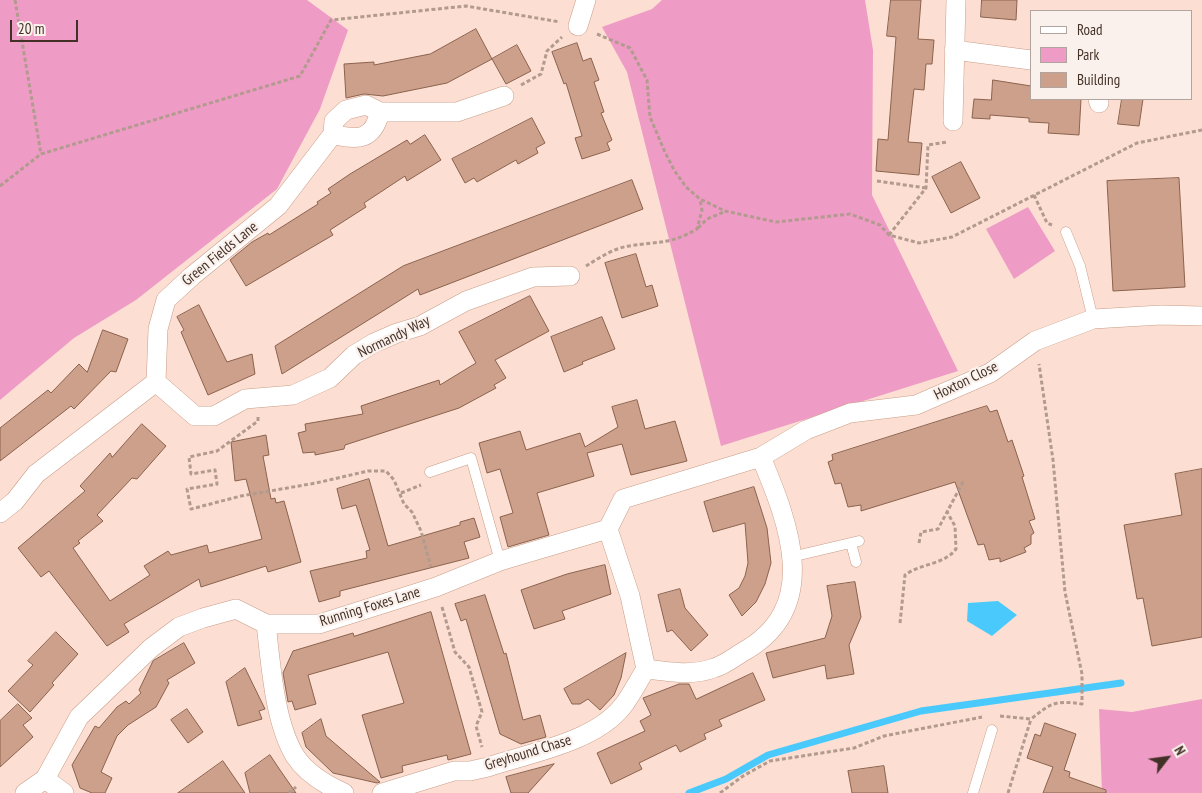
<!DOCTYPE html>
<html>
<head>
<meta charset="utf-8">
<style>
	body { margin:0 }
	#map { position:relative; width:1202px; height:793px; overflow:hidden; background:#fcdfd2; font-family:"PT Sans Narrow",sans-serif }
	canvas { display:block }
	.legend { position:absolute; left:1030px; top:10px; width:162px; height:90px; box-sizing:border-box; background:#fbf1ec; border:1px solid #b1a49e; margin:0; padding:6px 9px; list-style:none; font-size:15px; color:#433128 }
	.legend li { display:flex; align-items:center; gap:10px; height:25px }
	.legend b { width:25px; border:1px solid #b1a49e }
	.north { position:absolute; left:1142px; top:733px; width:50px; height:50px; -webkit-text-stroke:4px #fbf1ec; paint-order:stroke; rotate:60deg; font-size:14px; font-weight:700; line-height:20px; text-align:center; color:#433128 }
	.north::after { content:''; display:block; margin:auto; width:18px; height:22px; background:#433128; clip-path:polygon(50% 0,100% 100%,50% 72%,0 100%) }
	.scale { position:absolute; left:10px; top:20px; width:68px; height:22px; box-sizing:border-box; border:2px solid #433128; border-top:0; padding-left:6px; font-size:15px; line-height:18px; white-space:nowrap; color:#433128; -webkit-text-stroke:4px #fbf1ec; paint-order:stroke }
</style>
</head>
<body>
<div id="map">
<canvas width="1202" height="793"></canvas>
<ul class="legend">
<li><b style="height:6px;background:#fff"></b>Road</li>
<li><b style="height:14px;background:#ee9cc6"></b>Park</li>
<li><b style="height:14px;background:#cca08a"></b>Building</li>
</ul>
<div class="north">N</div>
<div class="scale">20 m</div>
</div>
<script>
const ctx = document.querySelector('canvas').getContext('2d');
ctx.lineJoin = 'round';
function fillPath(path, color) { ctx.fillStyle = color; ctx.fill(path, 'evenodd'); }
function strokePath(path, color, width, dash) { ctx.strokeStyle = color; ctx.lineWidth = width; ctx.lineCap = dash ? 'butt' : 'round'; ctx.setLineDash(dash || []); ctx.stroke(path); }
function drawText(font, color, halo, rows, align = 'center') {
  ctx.font = font + ' "PT Sans Narrow",sans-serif'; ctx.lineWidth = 4.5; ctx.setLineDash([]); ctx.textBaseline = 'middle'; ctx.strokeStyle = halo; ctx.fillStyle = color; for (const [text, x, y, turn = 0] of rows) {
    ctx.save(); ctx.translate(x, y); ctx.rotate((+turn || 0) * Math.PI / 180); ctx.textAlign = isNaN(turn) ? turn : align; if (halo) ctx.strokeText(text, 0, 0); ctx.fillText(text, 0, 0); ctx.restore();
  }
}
fillPath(new Path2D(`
	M0,0H307L348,30L320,109L277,189L136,300L74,338L0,400Z
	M662,0H865L873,50L872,195L958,371L721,446L627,72L602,27L652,9Z
	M1028,207L1055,251L1014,279L986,229Z
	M1202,699V793H1102L1099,709L1132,712Z`), '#ee9cc6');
fillPath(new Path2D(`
	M998,601L1017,615L992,636L967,621L968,603Z`), '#4acafc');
strokePath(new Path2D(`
	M689,793L726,779L768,755L921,711L1121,683`), '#4acafc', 7);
const building = new Path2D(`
	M891,0H921L918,39L934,40L932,64H926L924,90L914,89L908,142L922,143L919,175L876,171L878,139L888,140L896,37L887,36Z
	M982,0H1017L1016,20L981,17Z
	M476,29L492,59L447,83L383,96L364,94L346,98L344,64L374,62V65L430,54Z
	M577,43L583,61L591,58L599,80L594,82L604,112L601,113L612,140L607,143L610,150L582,159L575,138L582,136L566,83L564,84L552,52Z
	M517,45L531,71L506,84L492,59Z
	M993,80L1031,86V99H1081L1079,135L1048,133L1049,123L1029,122V118L990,115V119L972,118L974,99L991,100Z
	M1122,99H1143L1139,126L1118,124Z
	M532,118L545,143L536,148L538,153L518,164L516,160L477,182L474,178L465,183L452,159Z
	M425,135L441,160L407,181L405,176L364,203L366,207L330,230L333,235L246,286L230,260L252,242L268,233L269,235L318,204L317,202L331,193L328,189L350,174L407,140L410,144Z
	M961,162L980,198L951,213L932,177Z
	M1179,178L1185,287L1113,291L1107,181Z
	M632,180L643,209L420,295L418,289L282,374L275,346L403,266Z
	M636,254L646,287L652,285L658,306L622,318L605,263Z
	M530,296L549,331L495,360L506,378L494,385L496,388L459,408L345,445L344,449L315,455V452L303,453L298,433L306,431L305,424L363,414L361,406L439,380L440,385L476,363L459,332Z
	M199,305L227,362L252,354L255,374L208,395L181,332L184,330L177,317Z
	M602,317L615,349L582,362L583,364L564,372L551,337Z
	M103,330L128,339L116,372L111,371L74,409L71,406L0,461V428L48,390L51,393L79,364L87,372Z
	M637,400L645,429L675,421L687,461L631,475L622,444L587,453L594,476L537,493L549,535L508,547L500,517L513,513L500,469L487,473L479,443L520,431L526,450L580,433L585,447L618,427L612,407Z
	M987,406L990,412L997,410L1008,442L1012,440L1024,476L1022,477L1035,519L1029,521L1034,533L1031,535V544L1024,548L1026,552L1000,562V558L989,560L984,544L978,545L955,482L861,511V505L848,507L841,483L835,484L828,462L833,460L832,455Z
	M142,424L166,446L137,479L132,478L97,515L103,521L78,541L80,543L73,548L110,601L150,575L144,566L168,551L171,555L207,545L209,553L262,539L246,479L235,481L231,442L266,435L269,455L263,456L271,499L275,498L276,503L284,501L301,562L268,572L266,566L201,587L199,579L124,624L129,632L107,646L49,571L41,577L18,548L85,491L80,486L110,453L112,457Z
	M1202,469V637L1152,646L1143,598L1137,599L1124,525L1182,515L1175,474Z
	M369,479L388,546L460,525V522L474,518L480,537L464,542L469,558L340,591V596L319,602L310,571L367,558L366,551L370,550L356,505L342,509L337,489Z
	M754,487L767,528L771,563L765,584L756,602L742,616L729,595L739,588L745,576L748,563L745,523L713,532L704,502Z
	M605,565L611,594L562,611L565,619L534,629L521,590L567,574Z
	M855,582L861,617L849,645L854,674L827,679L825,665L773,678L766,653L825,638L832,616L827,586Z
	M680,589L685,608L708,635L691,651L672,630L667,632L658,595Z
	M485,595L504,654L506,653L523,720L540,715L546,737L521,744L500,734L466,619L461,621L455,604Z
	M431,612L471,754L448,760L447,755L402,766L403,772L381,778L362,715L404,703L388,652L308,675L316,704L295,710L292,701L288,702L283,673L293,651L353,633L354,636Z
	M56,632L78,654L52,683L54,685L30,712L8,691L33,665L28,661Z
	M184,643L195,663L167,680L169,683L156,707L128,725L117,736L101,772L112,778L105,793H92L80,788L72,765L95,726L99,728L117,707L126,701L129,704L141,693L139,690L153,661Z
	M626,653L621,678L614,695L600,710L588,699L580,704H572L564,689Z
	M245,668L265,709L259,711L262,719L238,726L226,682Z
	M753,673L765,700L719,720L722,726L704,734L706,739L680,752L676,745L639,763L642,769L611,784L597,753L645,731L640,721L651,715L643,698L679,684H689L696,699Z
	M18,704L32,718L23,725L33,737L0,767V721Z
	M187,709L203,732L188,743L171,720Z
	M321,719L326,736L380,782L377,783L333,773L306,747L302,733Z
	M1045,723L1076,734L1064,770L1070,772L1069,777L1106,790V793H1043L1053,767L1027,758L1035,734L1040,736Z
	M270,755L280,770L296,793H250L245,773Z
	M223,761L245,793H178Z
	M554,764L528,793H511L506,777Z
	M884,766L888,793H852L848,771Z`);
fillPath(building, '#cca08a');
strokePath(building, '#8b624e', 1);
const lane = new Path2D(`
	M1066,232L1080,266L1093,319
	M430,472L471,458L500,561
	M851,543L856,562
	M791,557L859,541
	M973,793L992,730`);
const street = new Path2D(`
	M578,26L586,0
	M954,50L1031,60
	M1098,99L1099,103
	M953,121L956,0
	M333,134C358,141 373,140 380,112
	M156,382L195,416H214L245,399L293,395L330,378L354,355L374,343L397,333L420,326L466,301L533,277L570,276
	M0,513L15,501L36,474L156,382L158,329L166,300L192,276L278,206L333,134L334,121L346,110L366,105L380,112H457L504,96
	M266,624C271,664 274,721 295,756C306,773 326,785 344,793
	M646,669C668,672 693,676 714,668C724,665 733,658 741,653C823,609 789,524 761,457
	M45,779L64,793
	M25,793L45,779L79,717L151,648L179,627L203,618L236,609L266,624H319L436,587L500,561L608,529L623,499L761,457L806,430L850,413L916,405L990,373L1035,341L1093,319L1161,315L1202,316
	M382,793L454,771H470L488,767C530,753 594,742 622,707C631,696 638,681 646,669L630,596L608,529`);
strokePath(lane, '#c99d88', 11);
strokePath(street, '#c99d88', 20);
strokePath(new Path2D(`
	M15,0L41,154
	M597,34L630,48L647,80L650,117L664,150L674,170L686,187L700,199L725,211L776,222L850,214L880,225L889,235L919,243L952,237L1137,143L1202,130
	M521,85L541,74L547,51L562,37
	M877,181L926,188
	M0,186L41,154L300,76L331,20L466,6L560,22
	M1034,195L1047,223L1052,225
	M698,228L707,219L724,212
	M889,235L926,188L928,145L947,142
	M586,266C599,258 614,248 629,246C659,241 669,245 697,229L702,210L700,200
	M258,417V421L217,451L189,457L191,474L215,470L217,484L187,489L191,509L241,496L316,483L368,471H386L394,480L404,504L412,512L421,531L431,567
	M401,493L421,485
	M919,543L921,532L938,529L964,480
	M442,607L455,652L469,667L482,712L476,726L482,747
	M900,623L905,575C921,563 944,565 956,549L955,526L947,512
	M1000,716L1031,719C1051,703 1055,700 1082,704V674L1065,592L1053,460L1039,364
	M289,793L296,787
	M720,793L743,776L770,761L854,748L884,736L982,717
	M1008,793L1031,719`), '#b29a8e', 3, [4, 2.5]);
strokePath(lane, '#fff', 10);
strokePath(street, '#fff', 19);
drawText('15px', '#433128', '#fbf1ec', [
	["Green Fields Lane",220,254,-39],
	["Normandy Way",394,337,-26],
	["Hoxton Close",966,381,-26],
	["Running Foxes Lane",370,607,-17],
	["Greyhound Chase",528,753,-17]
]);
</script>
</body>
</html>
